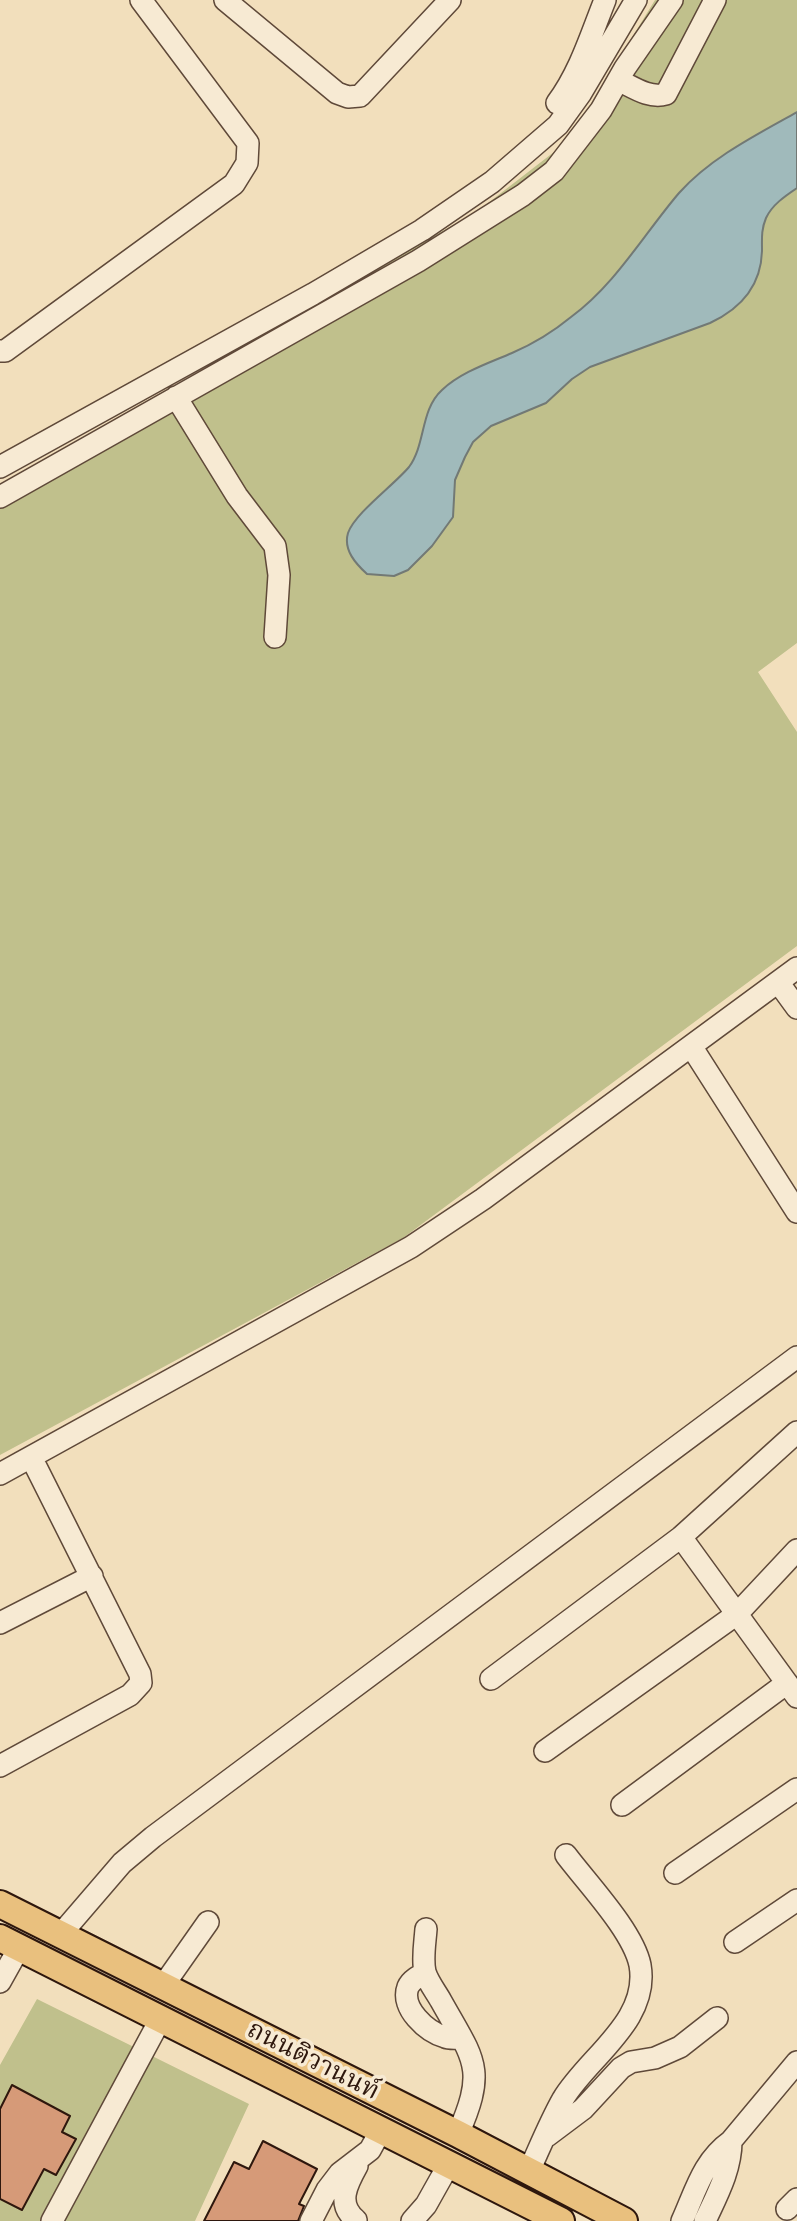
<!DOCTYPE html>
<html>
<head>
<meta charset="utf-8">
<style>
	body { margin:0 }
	canvas { display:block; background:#f2dfbc }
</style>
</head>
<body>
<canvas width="797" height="2221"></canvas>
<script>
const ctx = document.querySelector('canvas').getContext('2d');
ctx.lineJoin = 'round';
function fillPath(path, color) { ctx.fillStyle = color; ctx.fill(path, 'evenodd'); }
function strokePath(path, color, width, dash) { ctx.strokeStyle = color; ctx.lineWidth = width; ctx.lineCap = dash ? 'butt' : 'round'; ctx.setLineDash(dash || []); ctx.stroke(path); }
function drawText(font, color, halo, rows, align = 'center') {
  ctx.font = font + ' "EB Garamond","Noto Serif Thai",serif'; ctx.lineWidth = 7; ctx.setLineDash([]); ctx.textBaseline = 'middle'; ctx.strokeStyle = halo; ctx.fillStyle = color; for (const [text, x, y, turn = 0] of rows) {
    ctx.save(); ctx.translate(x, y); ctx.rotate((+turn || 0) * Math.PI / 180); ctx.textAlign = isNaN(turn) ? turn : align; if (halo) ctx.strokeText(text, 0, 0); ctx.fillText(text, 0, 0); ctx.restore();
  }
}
fillPath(new Path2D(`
	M655,0H797V643L758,672L797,732V946L403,1238L0,1455V484L155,397L479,210L554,152L593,101Z
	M37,1999L249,2104L195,2221H0V2065Z`), '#c0c08c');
const water = new Path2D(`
	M797,112V188C785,196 772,205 766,218C761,230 762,239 762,251C761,286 740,309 710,323L590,367L572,379L546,403L491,426L473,442L465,457L455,480L453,517L432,546L408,570L394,576L367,574C356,564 343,550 348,533C355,513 394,485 409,467C426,444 420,410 442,390C461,372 489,363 512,353C533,344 554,331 571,317C615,285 644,234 679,193C710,158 756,135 797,112Z`);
fillPath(water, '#a0babb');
strokePath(water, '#727975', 2);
const building = new Path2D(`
	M12,2085L70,2116L62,2132L76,2139L56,2175L44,2169L22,2210L0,2199V2109Z
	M263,2141L317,2169L299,2204L304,2206L298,2221H204L234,2162L249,2169Z`);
fillPath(building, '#d69a78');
strokePath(building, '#2e170d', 2);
const minor = new Path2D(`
	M225,0L337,93L348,97L360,96L450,0
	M618,80C633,87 649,99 666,94L715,0
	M557,103C580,72 591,35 605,0
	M0,351H5L234,184L247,163L248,143L141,0
	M176,397L237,496L275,546L279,575L275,637
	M0,467L313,294L422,230L492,182L558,125L581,93L636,0
	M0,497L418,261L523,195L554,171L601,110L625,68L672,0
	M778,982L797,1008
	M691,1046L797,1212
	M0,1474L411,1247L483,1199L797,968
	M681,1537L797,1697
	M0,1623L92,1576
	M491,1679L681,1537L797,1432
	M545,1751L737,1614L797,1550
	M0,1766L130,1695L141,1683L140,1674L31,1457
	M622,1805L787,1683
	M675,1873L797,1789
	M426,1929C425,1943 422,1959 425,1972C428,1982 436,1992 441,2001C474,2060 487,2068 458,2134
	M61,1934L122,1863L153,1837L797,1357
	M735,1942L797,1900
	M425,1973C419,1976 411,1980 408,1987C400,2008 427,2032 445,2037C450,2039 456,2038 461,2038
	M0,1982L19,1948
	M163,1986L208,1922
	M547,2136L583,2109L621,2068L631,2062L655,2058L680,2047L717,2018
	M529,2171C540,2147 550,2122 563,2099C588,2057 650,2021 640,1965C633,1931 587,1883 566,1855
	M787,2209L797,2199
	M356,2220C336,2204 347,2184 357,2166
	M52,2221L160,2020
	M311,2221L327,2190L340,2173L370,2150L381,2130
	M412,2221L426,2205L449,2164
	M682,2221C696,2190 703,2161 731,2141L797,2062
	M705,2221C717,2195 731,2170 731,2141`);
const major = new Path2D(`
	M0,1904L458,2134L624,2221
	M0,1938L561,2221`);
strokePath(minor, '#5f4939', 24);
strokePath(major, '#2e170d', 30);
strokePath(minor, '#f7ead3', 21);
strokePath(major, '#e9c07e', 26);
drawText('26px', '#2e170d', '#f7ead3', [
	["ถนนติวานนท์",313,2061,27]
]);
</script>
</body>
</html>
